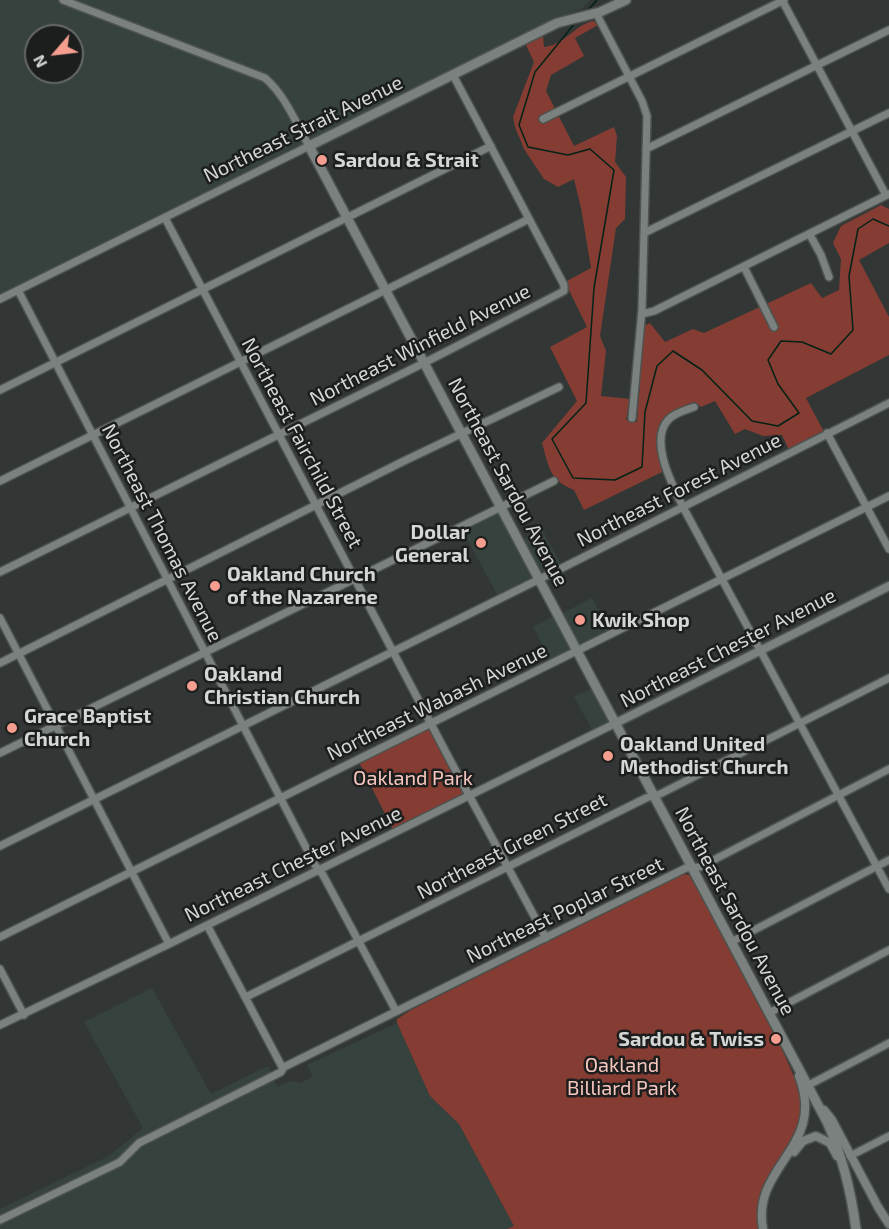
<!DOCTYPE html>
<html>
<head>
<meta charset="utf-8">
<style>
	body { margin:0 }
	#map { position:relative; width:889px; height:1229px; overflow:hidden; background:#323735; font-family:"Exo 2",sans-serif }
	canvas { display:block }
	.north { position:absolute; left:24px; top:24px; width:60px; height:60px; box-sizing:border-box; background:#1c1e1d; border:2px solid #666867; border-radius:50%; rotate:242deg; font-size:16px; font-weight:700; line-height:24px; text-align:center; color:#d4d7d5 }
	.north::after { content:''; display:block; margin:auto; width:21px; height:27px; background:#f59d8f; clip-path:polygon(50% 0,100% 100%,50% 72%,0 100%) }
</style>
</head>
<body>
<div id="map">
<canvas width="889" height="1229"></canvas>
<div class="north">N</div>
</div>
<script>
const ctx = document.querySelector('canvas').getContext('2d');
ctx.lineJoin = 'round';
function fillPath(path, color) { ctx.fillStyle = color; ctx.fill(path, 'evenodd'); }
function strokePath(path, color, width, dash) { ctx.strokeStyle = color; ctx.lineWidth = width; ctx.lineCap = dash ? 'butt' : 'round'; ctx.setLineDash(dash || []); ctx.stroke(path); }
function drawText(font, color, halo, rows, align = 'center') {
  ctx.font = font + ' "Exo 2",sans-serif'; ctx.lineWidth = 5; ctx.setLineDash([]); ctx.textBaseline = 'middle'; ctx.strokeStyle = halo; ctx.fillStyle = color; for (const [text, x, y, turn = 0] of rows) {
    ctx.save(); ctx.translate(x, y); ctx.rotate((+turn || 0) * Math.PI / 180); ctx.textAlign = isNaN(turn) ? turn : align; if (halo) ctx.strokeText(text, 0, 0); ctx.fillText(text, 0, 0); ctx.restore();
  }
}
fillPath(new Path2D(`
	M0,0H591L580,10L555,18L313,141L0,295ZM36,36H72V72H36Z
	M496,512L500,514L533,578L498,596L461,528Z
	M542,529L561,565L541,574L522,540Z
	M592,598L611,633L580,646L561,614Z
	M554,616L571,651L551,661L533,627Z
	M592,688L609,721L593,731L574,697Z
	M152,988L211,1094L268,1066L277,1087L289,1081L301,1083L313,1076L307,1065L397,1023L430,1096L459,1124L514,1226L507,1229H0V1209L109,1156L143,1128L84,1022Z`), '#36423d');
fillPath(new Path2D(`
	M593,21L598,25L575,38L584,56L551,75L546,91L574,146L614,127L617,136L615,162L626,177L625,219L616,228L600,336L606,351L601,396L630,399L626,420L637,422L644,326L650,323L665,342L693,329L704,333L811,283L822,298L839,290L841,259L833,243L841,226L881,205L889,209V243L859,260L889,317V355L806,398L824,432L789,450L782,435L763,436L745,429L735,434L715,401L701,407L695,402C681,408 670,414 659,425V453L662,472L584,510L574,490C549,480 549,467 542,443L577,401L550,347L587,327L565,282L591,268L581,208L574,179L558,187L544,179L524,149L515,127L513,117L534,62L525,43L543,35L544,47C563,46 575,25 593,21Z
	M431,724L469,795L394,832L358,760Z
	M684,874L689,875L693,880L780,1045L800,1090L802,1103L800,1123L792,1141L767,1181L760,1197L757,1221L760,1229H507L514,1226L459,1124L430,1096L397,1023V1019L411,1010Z`), '#853c32');
strokePath(new Path2D(`
	M587,11L597,0
	M575,23L535,72L519,125L528,147L568,155L590,149L614,170L594,288L586,403L552,439L573,478L615,480L642,467L645,412L657,366L673,351L702,370L752,421L778,426L799,413L778,384L768,360L781,341L802,342L831,354L853,330L849,276L858,229L873,219L889,226`), '#032217', 1.5);
const minor = new Path2D(`
	M782,0L886,195
	M596,13L642,101L647,116L642,309L632,418
	M543,119L784,0
	M646,149L889,30
	M165,218L450,760L546,938
	M644,233L889,113
	M810,235L821,255L829,277
	M744,267L774,327
	M18,290L315,865L323,875L396,1011
	M0,299L309,146C296,123 285,95 265,78L63,0
	M642,314L654,311L889,194
	M0,390L491,146
	M694,407C686,410 675,413 669,419C648,440 673,486 683,507L889,889
	M827,433L889,549
	M0,481L529,219
	M0,572L424,363L564,291V285L453,75
	M0,618L169,944
	M0,663L404,461L559,387
	M0,753L554,481
	M0,846L566,566L889,403
	M207,925L281,1065L284,1067
	M0,937L889,496
	M731,942L889,860
	M0,969L24,1015
	M246,997L646,798L660,794L889,678
	M769,1013L889,950
	M0,1025L169,944L616,723
	M803,1088L889,1043
	M850,1156L889,1136
	M0,1220L120,1162L139,1143L281,1072L284,1067L686,868L700,867L889,769`);
const tertiary = new Path2D(`
	M616,723L889,586
	M824,1110L832,1120L878,1207L889,1224
	M794,1152L803,1141L816,1136L830,1143L837,1156
	M763,1229C751,1165 827,1148 799,1076`);
const secondary = new Path2D(`
	M626,0L600,12L557,23L309,146L827,1122C843,1157 851,1191 856,1229`);
strokePath(minor, '#4e5350', 10);
strokePath(tertiary, '#4e5350', 11);
strokePath(secondary, '#4e5350', 12);
strokePath(minor, '#7b817e', 7);
strokePath(tertiary, '#7b817e', 8);
strokePath(secondary, '#7b817e', 9);
for (const [x, y, r, color] of [
	[322,160,6,"#f59d8f"],
	[481,543,6,"#f59d8f"],
	[215,586,6,"#f59d8f"],
	[580,620,6,"#f59d8f"],
	[192,686,6,"#f59d8f"],
	[12,728,6,"#f59d8f"],
	[608,756,6,"#f59d8f"],
	[776,1039,6,"#f59d8f"]
]) { const dot = new Path2D(); dot.arc(x, y, r, 0, 2 * Math.PI); ctx.fillStyle = color; ctx.fill(dot); strokePath(dot, '#1c1e1d', 2); }
drawText('20px', '#d4d7d5', '#1c1e1d', [
	["Northeast Strait Avenue",303,129,-26],
	["Northeast Winfield Avenue",420,345,-27],
	["Northeast Fairchild Street",302,443,62],
	["Northeast Sardou Avenue",508,482,62],
	["Northeast Forest Avenue",679,490,-27],
	["Northeast Thomas Avenue",162,533,63],
	["Northeast Chester Avenue",728,648,-27],
	["Northeast Wabash Avenue",437,702,-26],
	["Northeast Green Street",512,846,-27],
	["Northeast Chester Avenue",293,864,-26],
	["Northeast Poplar Street",565,910,-26],
	["Northeast Sardou Avenue",735,911,62]
]);
drawText('bold 20px', '#d4d7d5', '#1c1e1d', [
	["Sardou & Strait",334,160],
	["Dollar",469,532,"right"],
	["General",469,555,"right"],
	["Oakland Church",227,574],
	["of the Nazarene",227,597],
	["Kwik Shop",592,620],
	["Oakland",204,674],
	["Christian Church",204,697],
	["Grace Baptist",24,716],
	["Church",24,739],
	["Oakland United",620,744],
	["Methodist Church",620,767],
	["Sardou & Twiss",764,1039,"right"]
], 'left');
drawText('20px', '#f7c7bf', '#1c1e1d', [
	["Oakland Park",413,778],
	["Oakland",622,1065],
	["Billiard Park",622,1088]
]);
</script>
</body>
</html>
